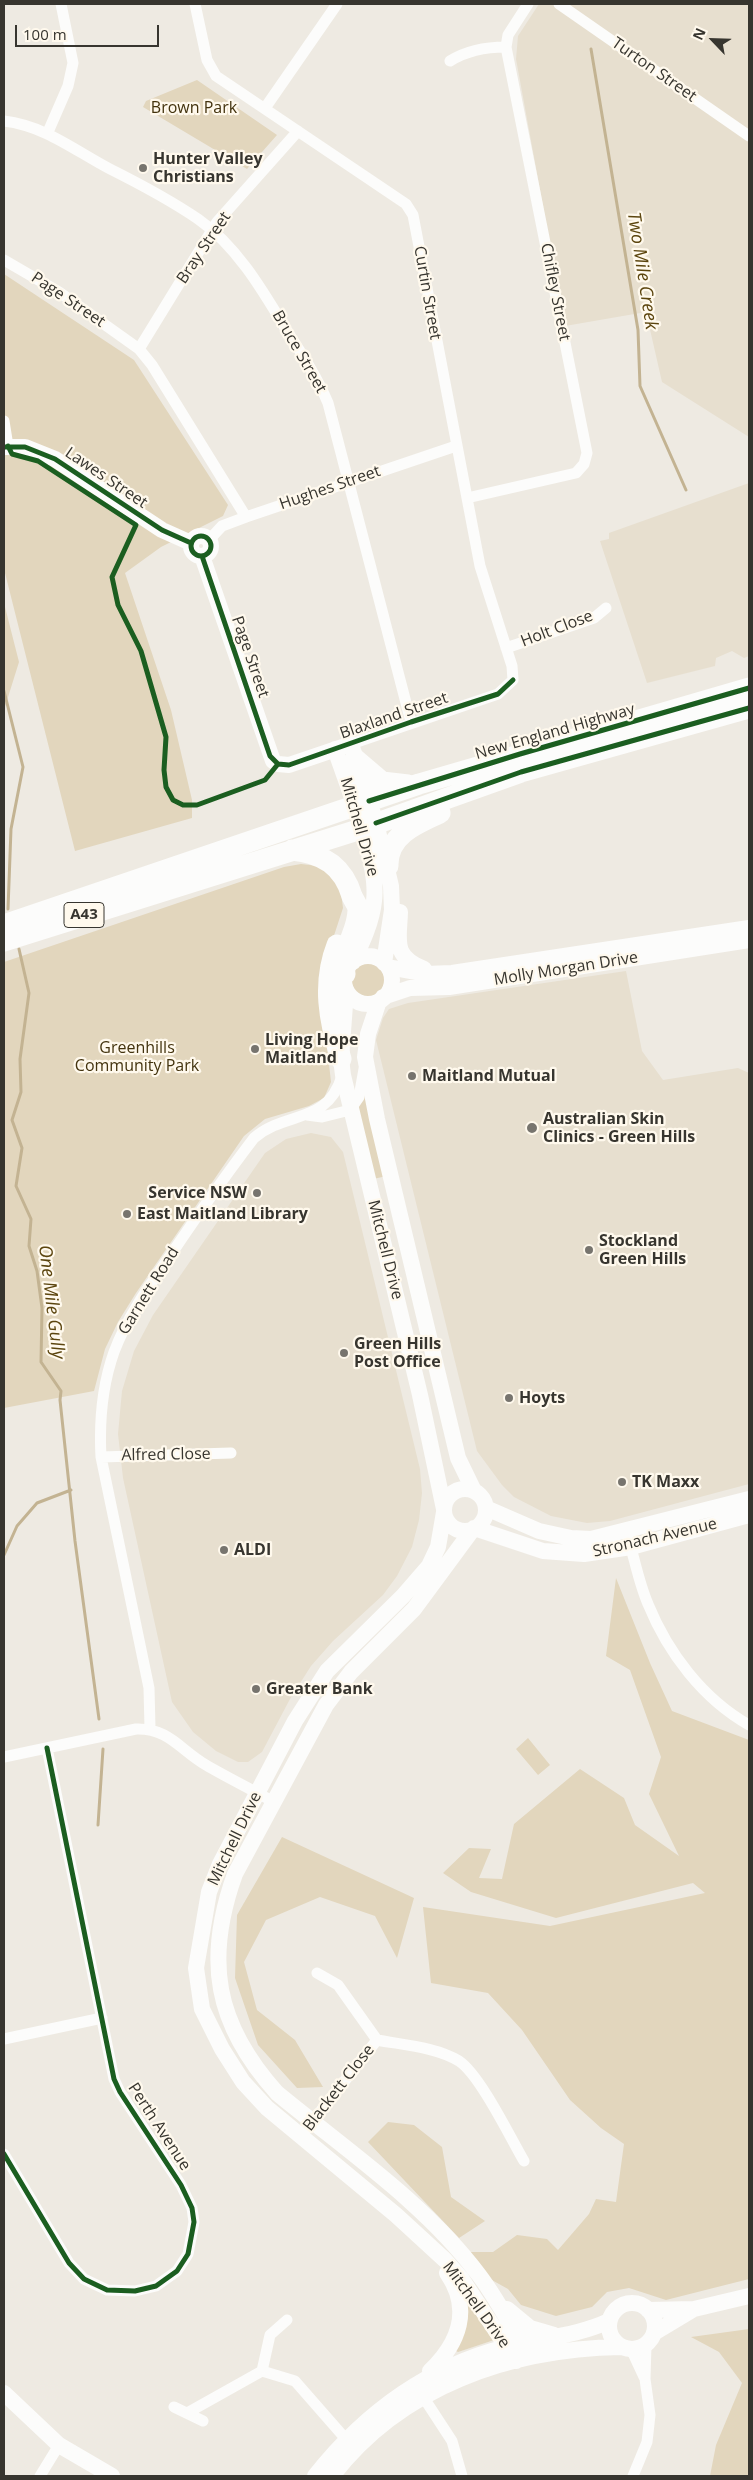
<!DOCTYPE html>
<html>
<head>
<meta charset="utf-8">
<style>
	body { margin:0 }
	#map { position:relative; width:753px; height:2480px; overflow:hidden; background:#eeeae2; font-family:"Open Sans",sans-serif }
	canvas { display:block }
	.frame { position:absolute; inset:0; border:5px solid #37352f; pointer-events:none }
	.north { position:absolute; left:688px; top:15px; width:50px; height:50px; -webkit-text-stroke:4px #fff9ed; paint-order:stroke; rotate:294deg; font-size:14px; font-weight:700; line-height:20px; text-align:center; color:#37352f }
	.north::after { content:''; display:block; margin:auto; width:18px; height:22px; background:#37352f; clip-path:polygon(50% 0,100% 100%,50% 72%,0 100%) }
	.scale { position:absolute; left:15px; top:25px; width:144px; height:22px; box-sizing:border-box; border:2px solid #37352f; border-top:0; padding-left:6px; font-size:15px; line-height:18px; white-space:nowrap; color:#37352f; -webkit-text-stroke:4px #fff9ed; paint-order:stroke }
</style>
</head>
<body>
<div id="map">
<canvas width="753" height="2480"></canvas>
<div class="frame"></div>
<div class="north">N</div>
<div class="scale">100 m</div>
</div>
<script>
const ctx = document.querySelector('canvas').getContext('2d');
ctx.lineJoin = 'round';
function fillPath(path, color) { ctx.fillStyle = color; ctx.fill(path, 'evenodd'); }
function strokePath(path, color, width, dash) { ctx.strokeStyle = color; ctx.lineWidth = width; ctx.lineCap = dash ? 'butt' : 'round'; ctx.setLineDash(dash || []); ctx.stroke(path); }
function drawText(font, color, halo, rows, align = 'center') {
  ctx.font = font + ' "Open Sans",sans-serif'; ctx.lineWidth = 4.5; ctx.setLineDash([]); ctx.textBaseline = 'middle'; ctx.strokeStyle = halo; ctx.fillStyle = color; for (const [text, x, y, turn = 0] of rows) {
    ctx.save(); ctx.translate(x, y); ctx.rotate((+turn || 0) * Math.PI / 180); ctx.textAlign = isNaN(turn) ? turn : align; if (halo) ctx.strokeText(text, 0, 0); ctx.fillText(text, 0, 0); ctx.restore();
  }
}
fillPath(new Path2D(`
	M539,4H749V437L662,382L646,312L565,326L516,59L518,36Z
	M749,483V656L744,658L732,651L716,658L715,666L647,683L600,541L609,539V533Z
	M626,971L642,1051L663,1080L738,1068L749,1073V1484L610,1521L587,1523L551,1516L514,1497L502,1485L477,1451L376,1040L383,1018L389,1009L408,1003Z
	M311,1133L331,1137L343,1152L420,1469L422,1493L419,1520L412,1547L397,1576L383,1595L333,1641L311,1666L290,1699L262,1752L248,1762H238L216,1751L193,1732L172,1702L123,1478L118,1434L122,1391L134,1351L153,1315L265,1153L286,1139Z`), '#e7dfcf');
fillPath(new Path2D(`
	M197,80L277,135L247,169L143,107L146,101Z
	M4,274L134,360L228,505L223,516L161,547L125,573L171,710L192,800V818L75,851L4,569Z
	M4,603L19,662L4,710Z
	M301,864L318,866L334,878L341,893L343,908L325,963L322,1002L331,1082L324,1098L309,1106L265,1119L244,1136L136,1293L118,1322L105,1349L94,1391L4,1408V962L284,867Z
	M351 980a17 17 0 1 1 34 0a17 17 0 1 1-34 0Z
	M365,1093L387,1176L373,1179L356,1110Z
	M616,1578L650,1663L672,1711L749,1740V2279L666,2300L629,2288L607,2292L592,2307L556,2316L521,2305L508,2289L490,2279L467,2252H493L517,2235L547,2239L558,2250L589,2214L596,2199L616,2202L624,2144L601,2128L570,2100L522,2030L488,1993L431,1983L423,1907L550,1926L705,1893L693,1883L556,1918L471,1892L443,1873L469,1848L491,1849L479,1878L502,1879L514,1824L580,1769L624,1798L635,1825L679,1856L649,1794L661,1757L630,1670L606,1656Z
	M528,1738L550,1765L538,1775L516,1749Z
	M282,1837L414,1898L397,1958L375,1916L320,1897L266,1920L244,1962L257,2010L295,2040L323,2087L297,2088L258,2045L235,1978L237,1915Z
	M388,2122L414,2125L442,2147L451,2197L485,2221L459,2238L368,2142Z
	M473,2301L494,2340L458,2352L454,2350L464,2308Z
	M749,2329V2476H710L716,2445L742,2383L719,2352L691,2337Z`), '#e2d6bd');
strokePath(new Path2D(`
	M591,49L638,330L640,386L686,490
	M4,691L23,767L11,829L8,909
	M19,949L29,993L20,1059L21,1092L12,1120L22,1148L16,1186L31,1219L29,1246L37,1271L42,1308L41,1362L61,1391L60,1400L75,1541L99,1719
	M4,1555L17,1526L37,1503L71,1490
	M98,1825L103,1749`), '#c3b392', 3);
strokePath(new Path2D(`
	M195,4L207,60L216,76L406,204L413,215L480,566L512,666L513,680L498,694L351,744
	M559,4L749,136
	M450,61C466,51 487,47 506,47
	M265,108L337,4
	M4,121C45,126 74,150 110,169C140,184 170,200 198,219C237,246 263,291 287,331C302,354 317,377 328,403L411,722
	M48,132L68,86L73,63L61,4
	M4,260L59,292L139,349L152,365L246,517
	M139,349L217,222L298,131
	M4,421L8,446
	M467,498L576,473L584,464L587,453L506,47L508,35L528,4
	M209,540L222,526L246,517L456,446
	M506,648L594,618L606,608
	M307,1115L322,1117L350,1110L359,1097L364,1069
	M101,1457L231,1453
	M626,1531C634,1555 638,1581 648,1604C668,1653 703,1699 749,1725
	M150,1728L149,1688L101,1457C99,1420 102,1386 114,1352C127,1317 149,1286 170,1256C197,1216 225,1176 254,1138C287,1110 327,1125 342,1076
	M4,1757L136,1729C169,1728 180,1750 206,1765C228,1778 251,1789 274,1802
	M317,1973L338,1985L377,2040
	M4,2039L102,2018
	M301,2136L377,2040C403,2045 436,2047 459,2061C480,2075 510,2137 524,2161
	M4,2154L69,2263L84,2279L107,2290L135,2291L156,2286L177,2271L188,2254L194,2222L192,2208L181,2185L120,2092L114,2079L47,1748
	M287,2320L270,2335L262,2371L295,2381L351,2445
	M631,2349L644,2377
	M420,2392L452,2441L462,2476
	M174,2407L203,2421
	M187,2413L262,2371
	M40,2476L59,2445
	M633,2476L647,2442L650,2415L645,2379L646,2345`), '#fcfcfb', 11);
strokePath(new Path2D(`
	M4,447H25L55,459L162,530L191,543
	M191 546a10 10 0 1 1 20 0a10 10 0 1 1-20 0Z
	M202,556L273,761L278,764L289,765L351,744L376,823L391,886L392,910L384,963
	M335,749C348,788 379,862 374,901C372,922 362,943 353,962
	M400,912C399,941 392,956 424,969
	M344 980a24 24 0 1 1 48 0a24 24 0 1 1-48 0Z
	M388,967L426,974L452,973L749,928
	M346,991L341,1059L343,1075L420,1395L444,1509
	M383,997L410,988L449,987L749,940
	M379,1001L368,1034L365,1057L377,1119L458,1458L474,1491
	M444 1510a21 21 0 1 1 42 0a21 21 0 1 1-42 0Z
	M486,1508L539,1531L571,1538L591,1539L749,1499
	M444,1512L438,1547L429,1566L403,1596L327,1671L295,1721L220,1864L209,1892L196,1968L202,2009L222,2049L243,2082L267,2108L396,2215L445,2260L461,2278L516,2361
	M474,1528L543,1551L584,1554L631,1547L749,1515
	M473,1529L414,1609L351,1672L326,1705L235,1874C204,1960 215,2024 277,2093C346,2150 425,2203 479,2275C495,2296 508,2320 521,2343L516,2361
	M609 2326a23 23 0 1 1 46 0a23 23 0 1 1-46 0Z
	M507,2309L530,2328L554,2335
	M648,2310L694,2309L749,2296
	M654,2333L694,2309
	M430,2371C459,2343 472,2309 447,2273
	M4,2393L59,2445L112,2476
	M315,2476C364,2414 428,2367 506,2347C540,2338 577,2336 609,2321
	M332,2476C401,2386 510,2349 621,2347`), '#fcfcfb', 16);
strokePath(new Path2D(`
	M355,759L382,782L408,785
	M292,850C323,853 343,866 352,896C354,901 358,905 358,910C358,933 341,947 345,974
	M388,866C387,836 415,824 440,813
	M4,925L419,784L749,688
	M4,941L361,829L521,772L749,708
	M337,945C322,983 329,1021 341,1059`), '#fcfcfb', 21);
strokePath(new Path2D(`
	M8,446L12,454L38,461L136,525L112,577L118,605L141,651L166,737L164,770L166,787L173,800L183,805H197L265,780L278,764
	M4,447H25L55,459L162,530L191,543
	M191 546a10 10 0 1 1 20 0a10 10 0 1 1-20 0Z
	M202,556L270,756L278,764
	M278,764L289,765L411,722L498,694L513,680
	M369,801L520,754L749,688
	M376,823L521,772L749,708
	M4,2154L69,2263L84,2279L107,2290L135,2291L156,2286L177,2271L188,2254L194,2222L192,2208L181,2185L120,2092L114,2079L47,1748`), '#1b5e20', 5);
for (const [x, y, r, color] of [
	[143,168,5,"#77746e"],
	[255,1049,5,"#77746e"],
	[412,1076,5,"#77746e"],
	[532,1128,6,"#77746e"],
	[257,1193,5,"#77746e"],
	[127,1214,5,"#77746e"],
	[589,1250,5,"#77746e"],
	[344,1353,5,"#77746e"],
	[509,1398,5,"#77746e"],
	[622,1482,5,"#77746e"],
	[224,1550,5,"#77746e"],
	[256,1689,5,"#77746e"]
]) { const dot = new Path2D(); dot.arc(x, y, r, 0, 2 * Math.PI); ctx.fillStyle = color; ctx.fill(dot); strokePath(dot, '#fff9ed', 2); }
for (const [x, y, w] of [
	[84,915,40]
]) { const box = new Path2D(); box.roundRect(x - w / 2, y - 12.5, w, 25, 4); ctx.fillStyle = '#fff9ed'; ctx.fill(box); strokePath(box, '#37352f', 1); }
drawText('bold 15px', '#37352f', null, [
	["A43",84,915]
]);
drawText('16px', '#37352f', '#fff9ed', [
	["Turton Street",654,70,35],
	["Bray Street",204,248,-56],
	["Chifley Street",555,292,79],
	["Curtin Street",427,293,80],
	["Page Street",68,300,34],
	["Bruce Street",299,352,60],
	["Lawes Street",106,478,34],
	["Hughes Street",330,488,-19],
	["Holt Close",557,629,-21],
	["Page Street",250,657,71],
	["Blaxland Street",394,716,-19],
	["New England Highway",555,732,-16],
	["Mitchell Drive",359,827,74],
	["Molly Morgan Drive",566,969,-9],
	["Mitchell Drive",385,1250,76],
	["Garnett Road",149,1291,-58],
	["Alfred Close",166,1455,-1],
	["Stronach Avenue",655,1538,-13],
	["Mitchell Drive",235,1839,-64],
	["Blackett Close",339,2088,-52],
	["Perth Avenue",159,2127,57],
	["Mitchell Drive",476,2305,54]
]);
drawText('16px', '#43330e', '#fff9ed', [
	["Brown Park",194,108],
	["Greenhills",137,1048],
	["Community Park",137,1066]
]);
drawText('bold 16px', '#37352f', '#fff9ed', [
	["Hunter Valley",153,159],
	["Christians",153,177],
	["Living Hope",265,1040],
	["Maitland",265,1058],
	["Maitland Mutual",422,1076],
	["Australian Skin",543,1119],
	["Clinics - Green Hills",543,1137],
	["Service NSW",247,1193,"right"],
	["East Maitland Library",137,1214],
	["Stockland",599,1241],
	["Green Hills",599,1259],
	["Green Hills",354,1344],
	["Post Office",354,1362],
	["Hoyts",519,1398],
	["TK Maxx",632,1482],
	["ALDI",234,1550],
	["Greater Bank",266,1689]
], 'left');
drawText('italic 18px', '#5c450e', '#fff9ed', [
	["Two Mile Creek",642,271,81],
	["One Mile Gully",51,1302,83]
]);
</script>
</body>
</html>
